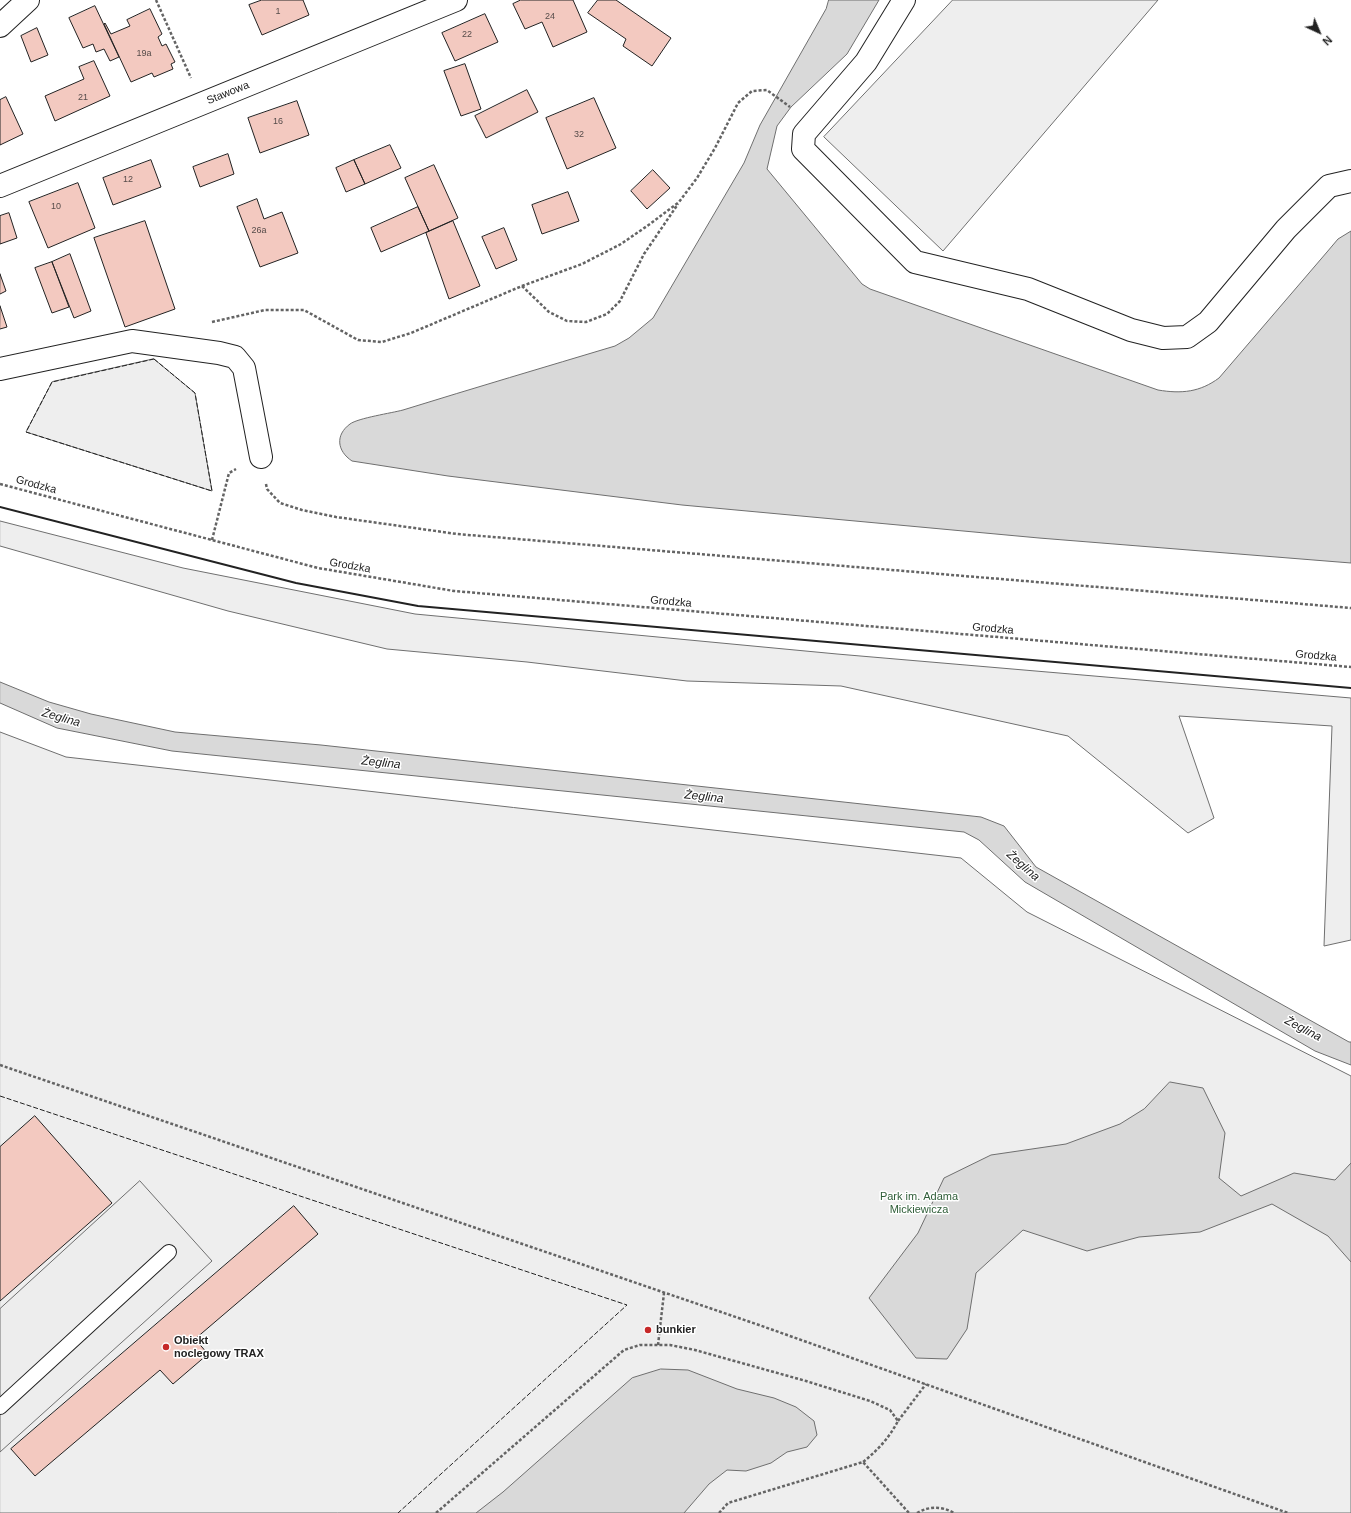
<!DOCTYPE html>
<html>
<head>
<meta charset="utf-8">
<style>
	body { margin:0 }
	#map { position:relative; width:1351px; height:1513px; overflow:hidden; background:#fff; font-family:Arial,sans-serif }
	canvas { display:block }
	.north { position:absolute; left:1299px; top:12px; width:40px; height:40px; -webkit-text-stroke:3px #fff; paint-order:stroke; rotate:136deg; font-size:11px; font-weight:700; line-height:16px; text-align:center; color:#222 }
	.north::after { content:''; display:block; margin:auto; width:14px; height:18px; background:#222; clip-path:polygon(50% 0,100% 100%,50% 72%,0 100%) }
</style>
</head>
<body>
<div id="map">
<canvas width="1351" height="1513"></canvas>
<div class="north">N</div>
</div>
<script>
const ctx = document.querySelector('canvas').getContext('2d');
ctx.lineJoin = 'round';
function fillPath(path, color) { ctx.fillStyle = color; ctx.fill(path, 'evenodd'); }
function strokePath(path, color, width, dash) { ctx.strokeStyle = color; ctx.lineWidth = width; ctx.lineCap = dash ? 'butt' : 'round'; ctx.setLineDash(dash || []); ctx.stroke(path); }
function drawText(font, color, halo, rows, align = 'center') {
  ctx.font = font + ' Arial,sans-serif'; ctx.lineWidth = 3; ctx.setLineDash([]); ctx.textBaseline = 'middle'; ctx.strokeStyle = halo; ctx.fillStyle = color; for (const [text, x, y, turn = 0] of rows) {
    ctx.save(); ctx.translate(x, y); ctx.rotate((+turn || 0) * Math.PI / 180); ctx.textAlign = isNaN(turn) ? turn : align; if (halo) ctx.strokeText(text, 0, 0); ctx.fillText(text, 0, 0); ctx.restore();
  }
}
const green = new Path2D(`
	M953,0H1158L943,251L824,137Z
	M154,359L195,393L212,491L26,432L52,382Z
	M0,521L183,568L415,614L837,654L1351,698V940L1324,946L1332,726L1179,716L1214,818L1188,833L1068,736L841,686L687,681L527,662L387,649L228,611L0,546Z
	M0,732L66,757L961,858L1027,912L1351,1076V1513H0Z`);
fillPath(green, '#eee');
strokePath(green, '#6f6f6f', 1);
const parking = new Path2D(`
	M140,1181L212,1261L0,1452V1309Z`);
fillPath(parking, '#ededed');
strokePath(parking, '#6f6f6f', 1);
const water = new Path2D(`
	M829,0H879L847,54L791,107L777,126L767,169L862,284L870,289L1158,390C1182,394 1200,392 1219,378L1327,252L1338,239L1351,231V563L1039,538L682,505L448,476L352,461C337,451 335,435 350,424C358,418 392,413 403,410C474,388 545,367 615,346L629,338L653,318L744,163L760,125L826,9Z
	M0,682L49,702L91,714L175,732L321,745L981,817L1004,826L1036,867L1349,1042H1351V1065L1315,1051L1025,882L979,840L964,832L172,751L57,728L0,703Z
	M1170,1082L1203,1088L1225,1133L1219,1178L1241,1196L1294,1173L1335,1180L1351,1163V1262L1328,1236L1272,1204L1200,1232L1139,1237L1087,1251L1023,1230L976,1273L967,1329L947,1359L916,1358L869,1298L918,1233L944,1178L991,1155L1066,1144L1120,1124L1144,1109Z
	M661,1369L688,1370L737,1389L774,1398L796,1407L814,1421L817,1435L807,1447L787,1452L771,1463L746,1471L727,1470L709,1484L684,1513H476L503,1492L632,1378Z`);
fillPath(water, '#d9d9d9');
strokePath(water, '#6f6f6f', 1);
const building = new Path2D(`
	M262,0H303L309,15L262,35L249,5Z
	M521,0H573L587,32L553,47L542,22L525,29L513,4Z
	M598,0H616L671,38L652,66L623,46L626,39L588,13Z
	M95,6L119,57L110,61L104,49L96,52L93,44L83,48L69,18Z
	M150,9L162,34L158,37L162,46L166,44L175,62L171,64L173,69L154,77L152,73L131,82L104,24L105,23L111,34L130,26L127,20Z
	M485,14L498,42L455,61L442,33Z
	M37,28L48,55L31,62L21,36Z
	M94,61L110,96L55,121L45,96L84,79L79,67Z
	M465,64L481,109L461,116L444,71Z
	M527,90L538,112L486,138L475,116Z
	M6,97L23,134L0,145V100Z
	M594,98L616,148L567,169L546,118Z
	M297,101L309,135L260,153L248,118Z
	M390,145L401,168L365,184L354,160Z
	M228,154L234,174L200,187L193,167Z
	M151,160L161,187L113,205L103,178Z
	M354,160L365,184L346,192L336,168Z
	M434,165L458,218L429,231L405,178Z
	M653,170L670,188L647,209L631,191Z
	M78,183L95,228L48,248L29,202Z
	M568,192L579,221L542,234L532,205Z
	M257,199L264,219L282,212L298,253L260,267L237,207Z
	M418,207L429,231L381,252L371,228Z
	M9,213L17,238L0,244V216Z
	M145,221L175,309L125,327L94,238Z
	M453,221L480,286L449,299L426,233Z
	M504,228L517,260L496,269L482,237Z
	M70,254L91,311L74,318L52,262Z
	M52,262L69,307L52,313L35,268Z
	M0,274L6,291L0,294Z
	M0,306L7,327L0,329Z
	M35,1116L112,1203L0,1301V1147Z
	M294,1206L318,1234L195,1339L208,1354L173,1384L160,1370L35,1476L11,1449Z`);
fillPath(building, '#f3c9c0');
strokePath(building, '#222', 1);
const lane = new Path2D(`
	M0,1407L169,1252`);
const street = new Path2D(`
	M904,0L866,62L804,134L803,149L915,262L1028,289L1131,330L1163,338L1187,337L1208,322L1286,229L1329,186L1351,181
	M0,26L28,0
	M0,186L456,0
	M0,369L132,341L219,353L235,357L244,368L261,457`);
strokePath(lane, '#222', 16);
strokePath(street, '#222', 24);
strokePath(new Path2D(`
	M156,0L191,78
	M522,286L549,312L567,321L586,322L607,314L620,301L644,254L678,204
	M212,322L265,310H304L358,340L382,342L411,333L522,286L582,264L621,244L650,224L679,202L697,178L715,148L738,103L752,91L767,90L790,107
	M0,484L318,568L454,591L1351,667
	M266,484L267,489L280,503L302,510L336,517L457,534L1351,608
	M212,540L229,473L236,469
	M0,1065L759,1325L1288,1513
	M658,1345L664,1293
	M898,1421L926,1384
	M436,1513L624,1350L640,1345H670L695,1350L806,1381L870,1401L890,1410L898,1421C889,1438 877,1451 863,1462
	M719,1513L728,1503L863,1462L909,1513
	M917,1513C929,1506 942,1506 954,1513`), '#646464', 2.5, [3, 2]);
strokePath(lane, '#fff', 14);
strokePath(street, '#fff', 22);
strokePath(new Path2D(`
	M154,359L195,393L212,491L26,432L52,382Z
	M0,1096L627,1305L398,1513`), '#222', 1, [5, 2]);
strokePath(new Path2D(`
	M0,507L296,583L418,606L1351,688`), '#222', 2);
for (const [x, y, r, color] of [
	[648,1330,4,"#c62828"],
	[166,1347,4,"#c62828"]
]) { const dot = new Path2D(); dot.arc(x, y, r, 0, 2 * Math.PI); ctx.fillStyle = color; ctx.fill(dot); strokePath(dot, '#fff', 1.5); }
drawText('9px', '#564c4a', null, [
	["1",278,12],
	["24",550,17],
	["22",467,35],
	["19a",144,54],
	["21",83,98],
	["16",278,122],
	["32",579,135],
	["12",128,180],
	["10",56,207],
	["26a",259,231]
]);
drawText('11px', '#222', '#fff', [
	["Stawowa",228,93,-22],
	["Grodzka",36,485,15],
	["Grodzka",350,566,10],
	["Grodzka",671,602,5],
	["Grodzka",993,629,5],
	["Grodzka",1316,656,5]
]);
drawText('11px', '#2f5e38', '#fff', [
	["Park im. Adama",919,1197],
	["Mickiewicza",919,1210]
]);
drawText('bold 11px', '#222', '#fff', [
	["bunkier",656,1330],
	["Obiekt",174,1341],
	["noclegowy TRAX",174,1354]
], 'left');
drawText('italic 12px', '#222', '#fff', [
	["Żeglina",61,718,16],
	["Żeglina",381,763,6],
	["Żeglina",704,797,6],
	["Żeglina",1023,866,41],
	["Żeglina",1303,1029,28]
]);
</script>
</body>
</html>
